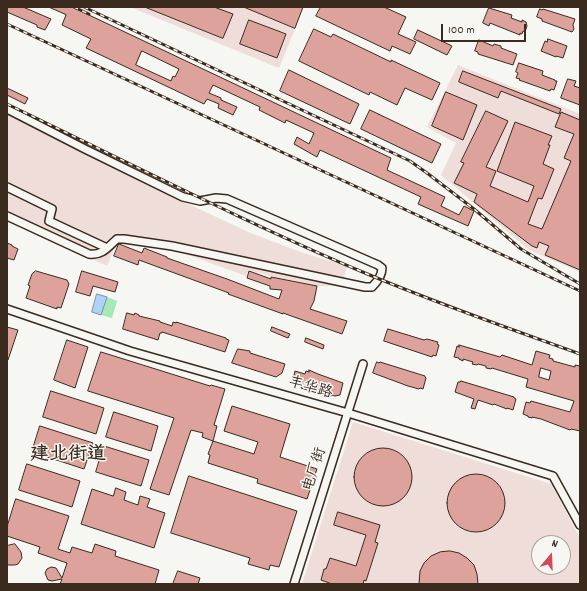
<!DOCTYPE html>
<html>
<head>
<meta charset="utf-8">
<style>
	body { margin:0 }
	#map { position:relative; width:587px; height:591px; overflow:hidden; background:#f6f6f2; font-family:Dekko,sans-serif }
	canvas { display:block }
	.frame { position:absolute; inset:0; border:8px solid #3b2a1e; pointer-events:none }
	.north { position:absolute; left:531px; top:535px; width:40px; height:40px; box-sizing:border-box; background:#f6f6f2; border:1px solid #aba49d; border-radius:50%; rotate:19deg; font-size:11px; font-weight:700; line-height:16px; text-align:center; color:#3b2a1e }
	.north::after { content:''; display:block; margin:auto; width:14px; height:18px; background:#d1495b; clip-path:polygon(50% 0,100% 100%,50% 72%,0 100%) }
	.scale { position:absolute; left:441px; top:24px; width:85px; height:18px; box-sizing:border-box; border:2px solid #3b2a1e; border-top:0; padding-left:5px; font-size:12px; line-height:14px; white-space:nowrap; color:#3b2a1e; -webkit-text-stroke:3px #f6f6f2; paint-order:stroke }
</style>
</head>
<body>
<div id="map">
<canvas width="587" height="591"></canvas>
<div class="frame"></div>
<div class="north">N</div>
<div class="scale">100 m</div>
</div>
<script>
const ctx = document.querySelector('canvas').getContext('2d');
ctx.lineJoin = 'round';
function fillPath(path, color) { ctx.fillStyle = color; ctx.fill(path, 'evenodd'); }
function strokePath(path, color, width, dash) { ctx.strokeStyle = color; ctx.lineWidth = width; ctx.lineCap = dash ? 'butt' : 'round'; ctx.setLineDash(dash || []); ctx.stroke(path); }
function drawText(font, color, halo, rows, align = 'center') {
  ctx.font = font + ' Dekko,"LXGW WenKai TC",sans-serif'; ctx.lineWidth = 3; ctx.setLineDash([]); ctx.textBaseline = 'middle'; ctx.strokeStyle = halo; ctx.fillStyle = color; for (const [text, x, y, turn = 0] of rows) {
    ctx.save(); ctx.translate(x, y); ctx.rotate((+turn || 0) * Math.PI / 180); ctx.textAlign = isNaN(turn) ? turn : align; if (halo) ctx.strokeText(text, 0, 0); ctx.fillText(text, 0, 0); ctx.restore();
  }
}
fillPath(new Path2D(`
	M130,7H304L279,68Z
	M458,65L580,114V272L529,250L441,175L456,143L427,127Z
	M7,111L85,155L248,232L303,253L347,266L342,286H318L270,276L249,270L246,276L183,253L119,241L116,244L107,266L7,220Z
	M353,422L551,484L580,538V584H302ZM539,543H563V567H539Z`), '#eeddd8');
fillPath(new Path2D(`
	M107,297L117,301L112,318L101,315Z`), '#a5eab6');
const water = new Path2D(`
	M97,294L107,297L101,315L92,312Z`);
fillPath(water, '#afd2f7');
strokePath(water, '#818fa0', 1);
const building = new Path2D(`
	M7,7H23L51,19L45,30L37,27V25L7,12Z
	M49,7H72L391,158L387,170L445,197L441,206L459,215L464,206L474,211L468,226L418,204L421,197L320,150L317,157L294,144L297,137L309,144L314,133L286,120L285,123L259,110L260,107L213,85L209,93L221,98V100L237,107L233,115L218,108L219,104L207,99L204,104L86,48L91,39L62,25L66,15ZM142,51L179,69L175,77L173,76L171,81L136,65Z
	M145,7H214L233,14L223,38Z
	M244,7H303L295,28Z
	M321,7H384L406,17L398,34L416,42L410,54L392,46L390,51L316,16Z
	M489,8L512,15L511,18L522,22V20L526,22L527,26L525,32L523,31L522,34L520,33V35L490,23L489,26L483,23Z
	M540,9L542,10L543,9L575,19L573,25L574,29L572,32L542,21V19L537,17Z
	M249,20L286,34L277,58L240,44Z
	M314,29L331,37L333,34L391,62V60L440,83L432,100L405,88L397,105L370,92L369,95L299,61Z
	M418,30L452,46L447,55L414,39Z
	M548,39L567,46L563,58L556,56V57L541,51L545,41L547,42Z
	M479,40L493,46L494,44L501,46V48L517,54L513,65L478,54V52L475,51Z
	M519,63L543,71L542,75L555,80V81H557L554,90L551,89L550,91L519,80L520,79L516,78L518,73L516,72Z
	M289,70L359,104L350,124L280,91Z
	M463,71L561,109L559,114L501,91L498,98L459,82Z
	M568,79L576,81L574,86L580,88V105L561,98Z
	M7,88L28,98L25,104L7,95Z
	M446,92L477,105L463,140L432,126Z
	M370,110L441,144L432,163L361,129Z
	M486,111L508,121L486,167L496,171L490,186L528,202L534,186L497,171L515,122L552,136L548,145H550L543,164L554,169L542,199L538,198L528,224L542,229L571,161L564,158L574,134L555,127L561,112L580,120V270L545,255L549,246L539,242L537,248L532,246L474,202L477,194L454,183L464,163L461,162Z
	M7,243L12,245V246L18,249L14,260L7,258Z
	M119,244L142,253L144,248L167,257V258L227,279L279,299L282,290L270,289V286L247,278L249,271L271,279V277L317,286L314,301L310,309L347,321L342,334L283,313V314L228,294L229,293L139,260L138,265L114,256Z
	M36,271L67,280L69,284L61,308L57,307V309L26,298L30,286L28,285L32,274Z
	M82,271L118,282L115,292L93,286L90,296L76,292Z
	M127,313L134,315L135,313L139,315V316L160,321V322L172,326L173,322L176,323V322L226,338V339L229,340L225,352L162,332V333H160L158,340L123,329Z
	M7,327L18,330L8,360H7Z
	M272,327L290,334L288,338L271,331Z
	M388,329L424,340L427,339L438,342L437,344L439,345L436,356L433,355L432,357L384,341Z
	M306,338L324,345L323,349L305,342Z
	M67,340L88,347L75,388L54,380Z
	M459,345L500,357L502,355L532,365L536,351L550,355L549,358L553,359V361L575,367V365L580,366V431L571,429L570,430L541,419L532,417V418L528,417V416L523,414L526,402L530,403L531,401L570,412L574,401L526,387L528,379L492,368L491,369L486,368V366L478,364L477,365L472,364L473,362L463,359V361L459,359V358L454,357L457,346L459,347ZM541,368L551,371L549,380L539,377Z
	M238,349L250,351V353L285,364L282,373L276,377L232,363Z
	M101,352L210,386L211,385L225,389L214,425L217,426L213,441L254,454L258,442L224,431L232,406L290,424L280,457L317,469L307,499L257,483L258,479L208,463L210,455L208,454L213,441L202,437L203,433L191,430L169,495L150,489L174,418L88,391Z
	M377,362L379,363L380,362L425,376V377L426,378L423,389L420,388L419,389L408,386L373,373Z
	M309,370L318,374L343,383L340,395L335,396L331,395L330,397L301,388L302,386L295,383L293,379L295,371L305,374L306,371L309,372Z
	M461,381L514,397V398L516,399L513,410L507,408V409L494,404L493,405L478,400L475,409L471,408L474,399L455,392L458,382H460Z
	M51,391L104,408L96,434L43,417Z
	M114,412L158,426L151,451L106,437Z
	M40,426L93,443L84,469L32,452Z
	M104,446L149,460L141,486L96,472Z
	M354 477a29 29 0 1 1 58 0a29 29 0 1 1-58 0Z
	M27,464L80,481L72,507L19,490Z
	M447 503a29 29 0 1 1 58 0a29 29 0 1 1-58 0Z
	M189,476L297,511L279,567L270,565L269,570L248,564L250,558L171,533Z
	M116,488L126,492L124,500L138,505L140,496L150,499L147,507L165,513L154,548L81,524L92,489L113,496Z
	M16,499L69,516L58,549L70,553L72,547L92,553L95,544L116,551L115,556L159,570L155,584H60L62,579L52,581L48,580L45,573L47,569L51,567L56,568L62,578L67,563L38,553L40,547L7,536V527Z
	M338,512L380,525L375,542L378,543L366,581L364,580L363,584H332L321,580L324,569H326L330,558L356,566L366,535L334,525Z
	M15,544L21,552L22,558L18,564L15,565H7V546Z
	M450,551L459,553L467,558L474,565L477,574L478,584H419L420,571L424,563L431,556L440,552Z
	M178,571L200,578L198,584H173Z`);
fillPath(building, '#dca29b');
strokePath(building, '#3b2a1e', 1);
const minor = new Path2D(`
	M7,109L85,149L183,197L200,201L216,198L227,199L378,265L382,268C382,275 377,282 372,287H365L172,246L124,239H117C108,247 102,256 89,254L7,216
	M7,187L52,209L49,221L107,248
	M7,309L130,351L348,413L553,476L580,525
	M294,584L363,364`);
strokePath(minor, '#3b2a1e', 10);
strokePath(minor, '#f6f6f2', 7);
const rail = new Path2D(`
	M74,7L89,14
	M84,7L410,161L427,173L474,209L521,249L580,284
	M7,24L580,291
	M7,104C126,161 244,222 365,273C436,303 508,328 580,354`);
strokePath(rail, '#3b2a1e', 3);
strokePath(rail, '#f6f6f2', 1.5, [4.5]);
drawText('15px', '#3b2a1e', '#f6f6f2', [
	["丰华路",310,389,16],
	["电厂街",316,470,-72]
]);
drawText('bold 19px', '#3b2a1e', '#f6f6f2', [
	["建北街道",68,456]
]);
</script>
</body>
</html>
